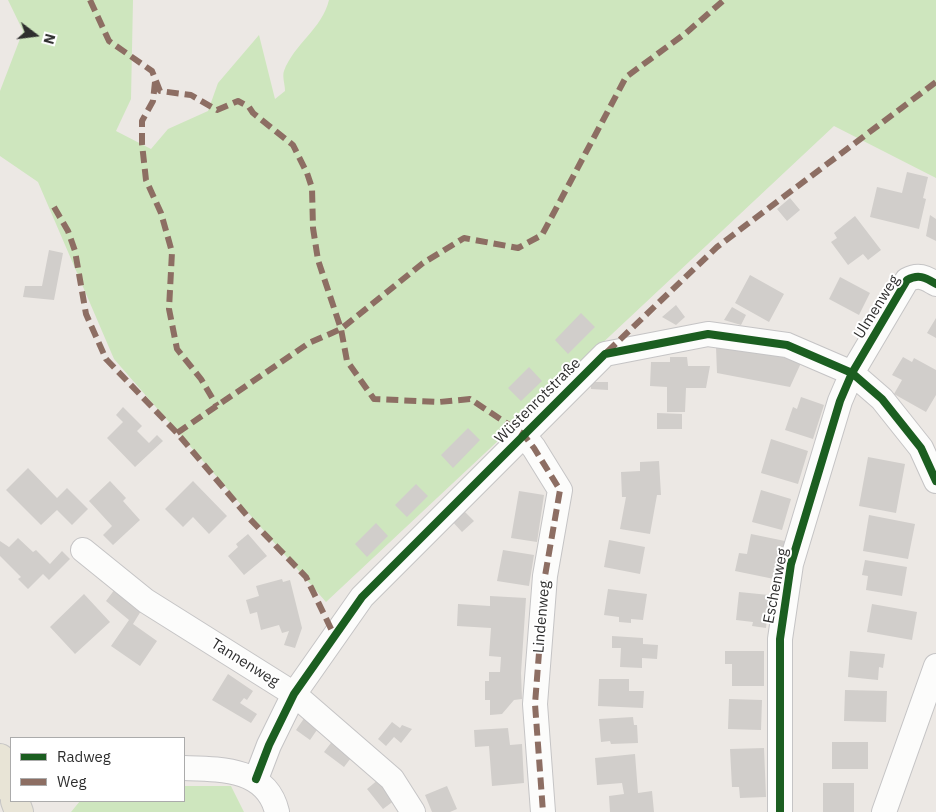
<!DOCTYPE html>
<html>
<head>
<meta charset="utf-8">
<style>
	body { margin:0 }
	#map { position:relative; width:936px; height:812px; overflow:hidden; background:#ece8e4; font-family:"IBM Plex Sans",sans-serif }
	canvas { display:block }
	.legend { position:absolute; left:10px; top:737px; width:175px; height:65px; box-sizing:border-box; background:#fff; border:1px solid #ababab; margin:0; padding:6px 9px; list-style:none; font-size:15px; color:#2e2e2e }
	.legend li { display:flex; align-items:center; gap:10px; height:25px }
	.legend b { width:25px; border:1px solid #ababab }
	.north { position:absolute; left:10px; top:10px; width:50px; height:50px; -webkit-text-stroke:4px #fff; paint-order:stroke; rotate:105deg; font-size:14px; font-weight:700; line-height:20px; text-align:center; color:#2e2e2e }
	.north::after { content:''; display:block; margin:auto; width:18px; height:22px; background:#2e2e2e; clip-path:polygon(50% 0,100% 100%,50% 72%,0 100%) }
</style>
</head>
<body>
<div id="map">
<canvas width="936" height="812"></canvas>
<ul class="legend">
<li><b style="height:6px;background:#1b5e20"></b>Radweg</li>
<li><b style="height:6px;background:#8d6e63"></b>Weg</li>
</ul>
<div class="north">N</div>
</div>
<script>
const ctx = document.querySelector('canvas').getContext('2d');
ctx.lineJoin = 'round';
function fillPath(path, color) { ctx.fillStyle = color; ctx.fill(path, 'evenodd'); }
function strokePath(path, color, width, dash) { ctx.strokeStyle = color; ctx.lineWidth = width; ctx.lineCap = dash ? 'butt' : 'round'; ctx.setLineDash(dash || []); ctx.stroke(path); }
function drawText(font, color, halo, rows, align = 'center') {
  ctx.font = font + ' "IBM Plex Sans",sans-serif'; ctx.lineWidth = 4; ctx.setLineDash([]); ctx.textBaseline = 'middle'; ctx.strokeStyle = halo; ctx.fillStyle = color; for (const [text, x, y, turn = 0] of rows) {
    ctx.save(); ctx.translate(x, y); ctx.rotate((+turn || 0) * Math.PI / 180); ctx.textAlign = isNaN(turn) ? turn : align; if (halo) ctx.strokeText(text, 0, 0); ctx.fillText(text, 0, 0); ctx.restore();
  }
}
fillPath(new Path2D(`
	M8,0H133L131,99L116,131L151,149L168,129L208,111L218,83L259,35L275,99L285,91C285,85 282,76 284,71C294,44 322,29 329,0H936V178L834,126L326,602L114,359L38,182L0,156V91L23,31Z
	M184,786H231L244,812H71L80,801H184Z`), '#cee6be');
fillPath(new Path2D(`
	M907,172L928,177L923,198L926,199L919,229L870,217L877,187L902,193Z
	M790,198L800,210L787,221L777,209Z
	M930,215L936,219V241L926,236Z
	M855,216L881,250L868,260L863,254L848,265L831,242L837,238L834,233Z
	M49,250L63,253L54,300L23,297L25,286H42Z
	M750,275L784,294L769,322L735,303Z
	M840,277L870,293L859,315L829,299Z
	M676,305L685,317L676,325L662,317Z
	M732,307L746,315L741,325L724,320Z
	M581,313L595,327L568,354L555,340Z
	M936,318V338L927,333Z
	M716,347L770,353L801,363L790,387L717,373Z
	M670,357H687L688,366H710L706,388H686L685,412H667V387L650,386L651,362H670Z
	M903,357L912,362L914,358L936,370V395L926,412L894,394L902,380L892,375Z
	M529,367L542,381L521,401L508,388Z
	M591,382H608V390L591,389Z
	M801,397L824,405L813,439L785,430L793,407L797,409Z
	M123,407L142,426L137,431L149,443L157,435L163,441L135,467L107,438L123,422L116,415Z
	M657,413L682,414V429H657Z
	M468,428L480,440L453,468L441,455Z
	M771,439L808,451L798,484L761,473Z
	M868,457L905,464L896,513L859,506Z
	M659,461L661,495H657L650,534L620,529L626,497H622L621,472L640,471V462Z
	M28,468L57,498L67,488L88,509L72,525L57,510L41,525L6,490Z
	M110,481L126,498L123,501L140,520L113,545L103,535L112,526L89,501Z
	M193,481L227,516L209,534L193,517L183,527L165,509Z
	M416,484L428,496L407,517L395,505Z
	M761,490L791,499L782,530L752,522Z
	M519,491L544,495L537,542L511,538Z
	M462,509L474,521L462,532L451,520Z
	M869,515L915,524L908,559L863,551Z
	M376,523L388,536L367,557L355,544Z
	M248,534L267,556L244,575L228,556L238,547L236,544Z
	M751,534L785,541L780,563L777,562L774,579L735,571L739,553L747,554Z
	M18,538L33,552L36,550L50,564L62,551L70,559L49,580L43,574L28,589L18,579L21,577L0,556V541L9,547Z
	M609,540L645,547L640,574L604,567Z
	M503,550L534,555L529,586L497,581Z
	M865,560L907,567L902,596L866,590L868,576L862,575Z
	M282,579L283,582L290,580L302,628L295,648L284,645L289,631L282,633L279,625L261,630L257,612L250,614L246,600L259,596L256,586Z
	M115,589L144,606L133,624L157,641L140,666L111,646L129,620L106,601Z
	M608,589L647,594L643,620L631,619V623L619,622V617L604,615Z
	M739,592L769,595L766,628L752,626L753,622L736,620Z
	M84,594L110,622L75,654L50,627Z
	M490,596L526,598L521,673L522,699L514,700L502,714L490,715V700H485V681H489V672H500L501,657L489,656L491,628L457,626L458,604L490,606Z
	M872,604L917,612L912,640L867,632Z
	M612,636L643,638V644L658,645L657,659L642,658V668L620,667L621,648H612Z
	M725,651H764V686H732V664H725Z
	M850,651L885,654L883,668L879,667L878,680L848,677Z
	M228,674L253,691L247,700L244,698L240,703L257,714L251,723L212,700Z
	M599,679H629V691H644L643,708L598,706Z
	M845,690L887,691L886,722L844,721Z
	M729,699L762,700L761,730L728,729Z
	M305,717L319,727L310,740L296,730Z
	M633,717L634,725H637L638,743L611,744L610,741L601,742L599,719Z
	M392,722L400,728L402,725L412,729L401,743L394,737L386,746L378,739Z
	M508,728L510,745L522,744L524,783L492,786L489,746L475,747L474,730Z
	M334,739L354,754L344,767L324,752Z
	M832,742H868V769H832Z
	M764,748L766,797L740,798L739,787H732L730,749Z
	M635,754L638,793L652,791L654,812H610L609,796L624,794L622,783L597,785L595,758Z
	M379,779L395,800L383,809L367,789Z
	M823,783H854V812H823Z
	M447,786L457,809L450,812H432L425,795Z`), '#d1cecb');
const minor = new Path2D(`
	M523,434L534,448L560,490L545,576L535,704L543,812
	M83,550L146,601L294,694L392,779L413,812
	M184,768C220,769 267,768 277,812
	M256,779L269,745L294,694L362,597L605,354L708,334L787,345L852,373L882,399L921,448L936,481
	M780,812V639L791,564L840,401L852,373L907,280C918,274 925,277 936,284
	M884,812L936,666`);
const major = new Path2D(`
	M0,758L11,790
	M15,801L19,812`);
strokePath(minor, '#c5c4c5', 26);
strokePath(major, '#c6c5c4', 30);
strokePath(minor, '#fcfcfb', 24);
strokePath(major, '#e8e4d6', 28);
strokePath(new Path2D(`
	M90,0L109,41L152,71L160,91L191,95L217,110L238,101L249,107L253,113L293,145L307,173L312,188L313,228L318,260L341,329L347,361L374,399L439,402L470,399L523,434L534,448L560,490L545,576L535,704L543,812
	M155,82L153,101L142,121V144L146,180L161,213L172,252L169,309L177,349L201,379L217,406
	M54,207L68,231L75,251L86,314L106,359L177,433L249,518L306,577L334,635
	M607,352L717,247L936,82
	M177,433L309,343L341,329L423,263L464,238L518,248L542,235L626,77L686,33L724,0`), '#8d6e63', 6, [12, 6]);
strokePath(new Path2D(`
	M256,779L269,745L294,694L362,597L605,354L708,334L787,345L852,373L882,399L921,448L936,481
	M780,812V639L791,564L840,401L852,373L907,280C918,274 925,277 936,284`), '#1b5e20', 8);
drawText('15px', '#2e2e2e', '#fff', [
	["Ulmenweg",877,307,-58],
	["Wüstenrotstraße",538,401,-45],
	["Eschenweg",776,586,-79],
	["Lindenweg",542,617,-85],
	["Tannenweg",245,663,32]
]);
</script>
</body>
</html>
